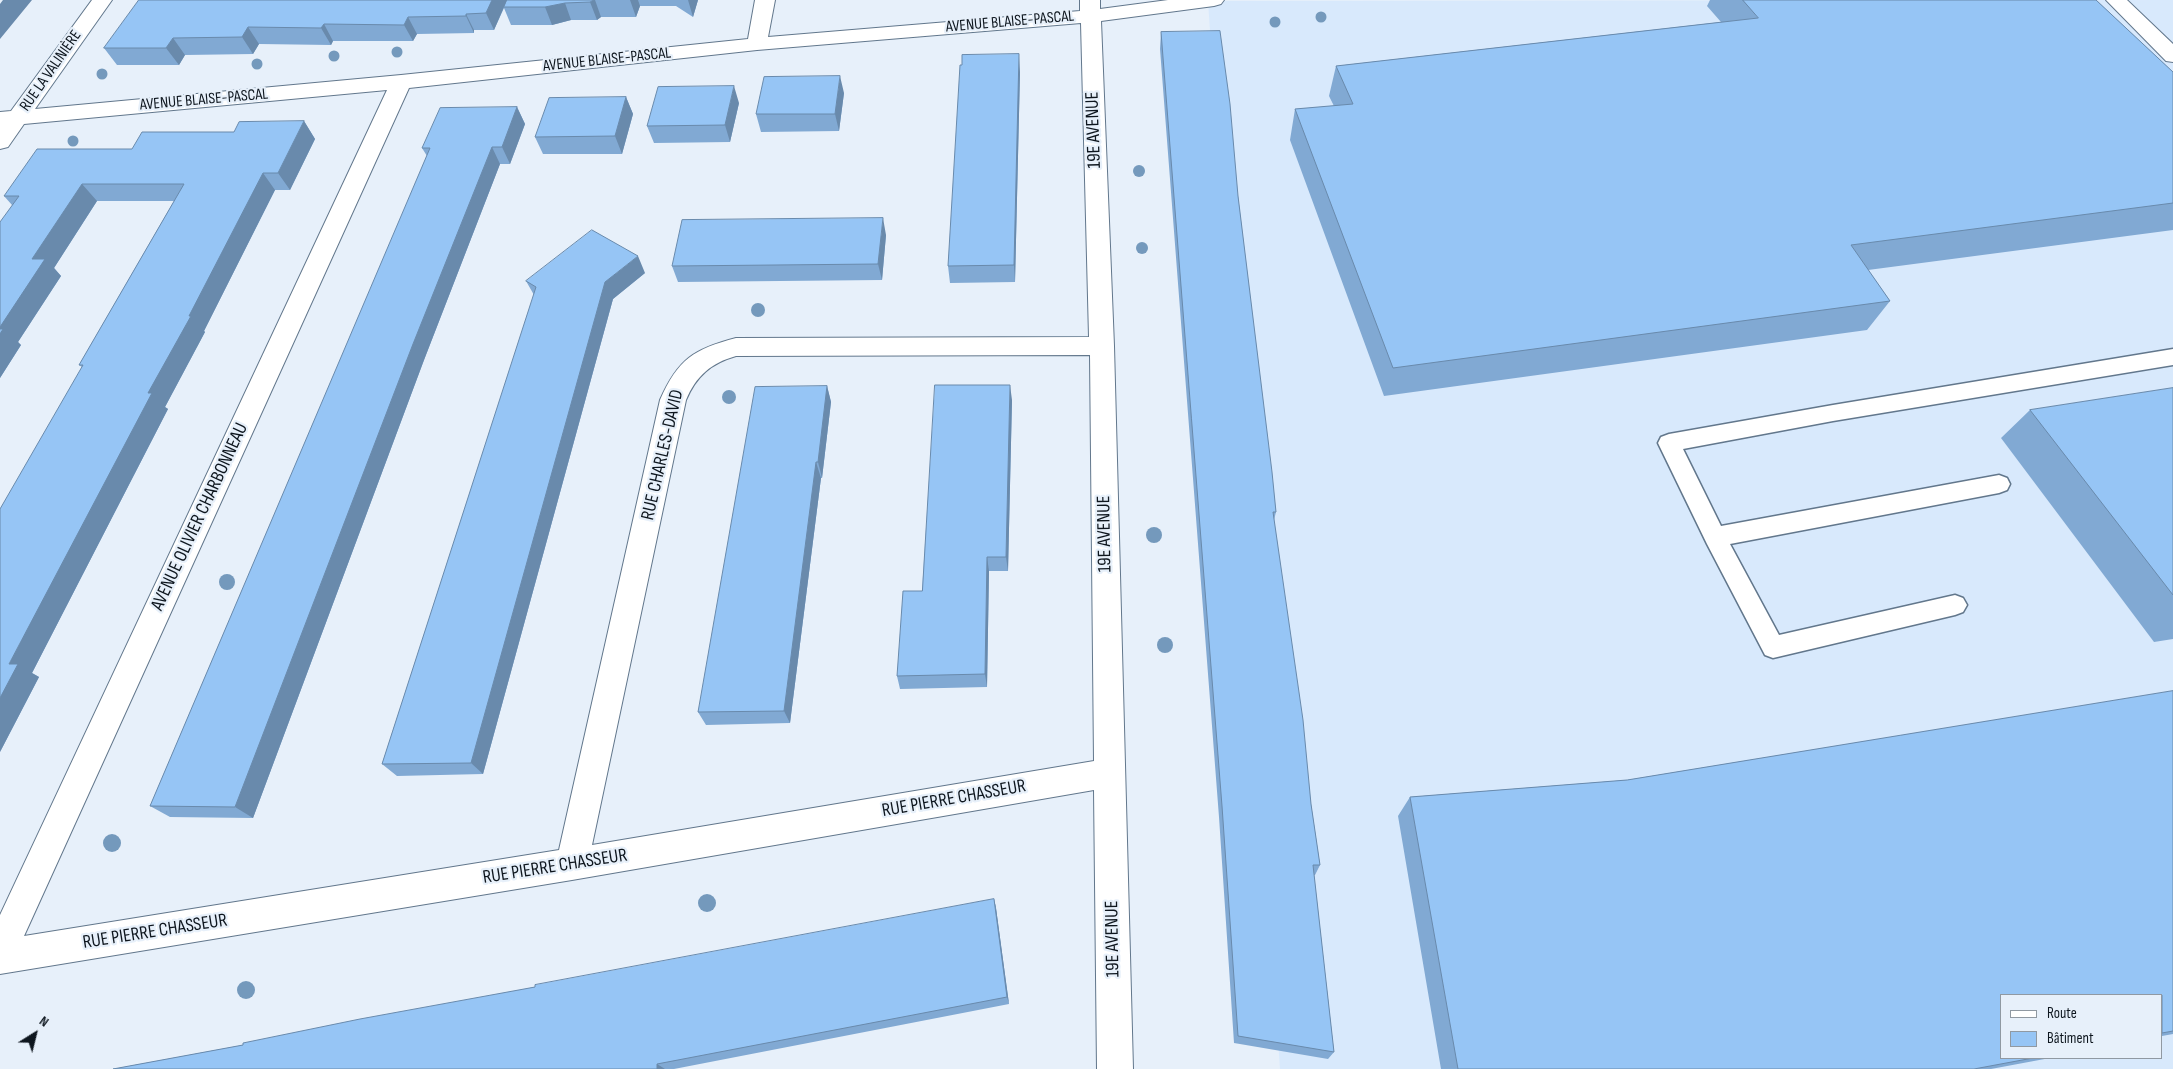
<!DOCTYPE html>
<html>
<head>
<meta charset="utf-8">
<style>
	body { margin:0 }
	#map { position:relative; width:2173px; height:1069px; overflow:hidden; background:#e7f0fa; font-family:"Sofia Sans Condensed",sans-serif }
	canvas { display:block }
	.legend { position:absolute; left:2000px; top:994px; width:162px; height:65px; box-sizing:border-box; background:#e7f0fa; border:1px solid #9099a2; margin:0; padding:6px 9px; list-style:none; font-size:15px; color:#0e161e }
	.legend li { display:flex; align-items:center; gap:10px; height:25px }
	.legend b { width:25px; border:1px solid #9099a2 }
	.north { position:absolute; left:10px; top:1009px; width:50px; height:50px; -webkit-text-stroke:4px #e7f0fa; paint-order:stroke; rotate:36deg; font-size:14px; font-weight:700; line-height:20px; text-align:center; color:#0e161e }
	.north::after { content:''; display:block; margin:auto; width:18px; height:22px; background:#0e161e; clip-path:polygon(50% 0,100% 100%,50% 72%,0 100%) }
</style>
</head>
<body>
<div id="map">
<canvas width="2173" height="1069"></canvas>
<ul class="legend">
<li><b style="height:6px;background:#fff"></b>Route</li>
<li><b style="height:14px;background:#96c5f5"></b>Bâtiment</li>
</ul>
<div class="north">N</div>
</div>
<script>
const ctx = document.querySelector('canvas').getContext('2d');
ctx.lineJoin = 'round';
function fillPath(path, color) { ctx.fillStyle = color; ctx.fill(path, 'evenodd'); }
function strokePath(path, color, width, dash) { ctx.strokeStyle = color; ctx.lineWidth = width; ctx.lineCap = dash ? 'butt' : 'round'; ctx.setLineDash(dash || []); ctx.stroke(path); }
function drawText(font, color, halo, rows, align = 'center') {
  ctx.font = font + ' "Sofia Sans Condensed",sans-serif'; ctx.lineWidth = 4.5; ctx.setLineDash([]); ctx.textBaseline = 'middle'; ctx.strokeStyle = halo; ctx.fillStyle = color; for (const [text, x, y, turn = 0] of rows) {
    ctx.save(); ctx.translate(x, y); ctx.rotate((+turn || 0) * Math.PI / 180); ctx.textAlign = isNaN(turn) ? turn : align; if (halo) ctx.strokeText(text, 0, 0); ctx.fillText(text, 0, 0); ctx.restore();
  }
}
fillPath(new Path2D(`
	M2173,0V1069H1280L1208,1ZM2002,995H2162V1058H2002Z`), '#d8e9fc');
const lane = new Path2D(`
	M2173,349V365L1833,421L1683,449L1721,526L1999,475L2007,478L2010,484L2007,490L1999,493L1730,544L1779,635L1955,595L1963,598L1967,605L1963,612L1955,615L1773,658L1765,655L1707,544L1658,443L1661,437L1669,434L1833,405Z`);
const street = new Path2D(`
	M92,0H112L35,109L401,75L748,39L755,0H775L768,37L1080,11V0H1100V9L1168,0H1224L1221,4L1214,6L1101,21L1114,346L1133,1069H1097L1094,790L572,880L0,974V915L387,90L24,124L8,147L0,149V112L11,111ZM1081,23L1089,337L736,338C694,349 678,359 660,400L559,850L24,936L409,88L757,50ZM1090,355L1094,761L592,845L686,400C696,376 711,363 736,356Z
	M2106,0H2127L2173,44V62L2166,61Z`);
strokePath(lane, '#62778c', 3);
strokePath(street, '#62778c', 2);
fillPath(lane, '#fff');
fillPath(street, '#fff');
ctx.fillStyle = '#7499bc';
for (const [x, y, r] of [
	[1321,17,5.5],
	[1275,22,5.5],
	[397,52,5.5],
	[334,56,5.5],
	[257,64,5.5],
	[102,74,5.5],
	[73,141,5.5],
	[1139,171,6],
	[1142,248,6],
	[758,310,7],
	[729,397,7],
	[1154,535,8],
	[227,582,8],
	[1165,645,8],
	[112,843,9],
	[707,903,9],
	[246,990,9]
]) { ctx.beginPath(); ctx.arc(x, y, r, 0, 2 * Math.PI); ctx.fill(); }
fillPath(new Path2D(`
	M139,0H698L693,17L676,6H640L636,17H601L597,20H571L552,25H511L504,8L494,30H474V33L417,34L413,41H333L331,45L259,44L253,54L185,55L179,65H117L104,48Z
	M1710,0H2096L2173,72V230L1868,270L1890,301L1867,330L1384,396L1290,140L1295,109L1334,106L1329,96L1336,66L1721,22L1707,6Z
	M1161,32L1238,196L1276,512L1274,520L1311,804L1320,865L1315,875H1314L1334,1052L1328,1059L1234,1043L1219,817L1160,49Z
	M1020,72L1015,282L950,283L948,266Z
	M844,93L839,131L761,132L756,114Z
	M626,97L633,114L622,154H543L535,137Z
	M739,103L730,142L654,143L647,126Z
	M517,107L525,124L510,164H500L424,360L253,818L170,817L150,806L427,156L422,148Z
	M304,121L315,139L290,190H275L204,331L205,332L165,407L168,409L32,673L39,677L0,752L82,367L79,365L174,201H97L54,268L61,276L18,342L21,345L0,378L12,205L4,196L132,149Z
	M886,235L882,280L678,282L672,266Z
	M645,273L613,299L483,774L397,776L382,764L534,295L526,281Z
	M827,386L831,402L822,478H821L790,723L706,725L698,712Z
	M2173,388V639L2154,642L2001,438L2030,410Z
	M1012,400L1008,571H989L987,687L900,689L897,676L922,591Z
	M2173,691V1034L2162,1036V995L2002,1058H2050L1991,1069H1441L1398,816L1410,797L1627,780Z
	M994,899L996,908L1009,1004L674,1069H113L243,1045L535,987Z`), '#81a9d3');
fillPath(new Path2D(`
	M3,0H32L0,39V4Z
	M492,0H507L494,30L486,13Z
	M594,0H595L601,17L597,20L590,2Z
	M630,0H638L640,6L636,17Z
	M688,0H698L693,17Z
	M565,3L571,20L552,25L545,7Z
	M466,14L474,30V33L466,16Z
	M408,17L417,34L413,41L404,25Z
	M324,24L333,41L331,45L321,28Z
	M248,27L259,44L253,54L242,37Z
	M173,38L185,55L179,65L166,48Z
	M1019,54L1020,72L1015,282L1014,265Z
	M840,76L844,93L839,131L835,114Z
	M734,86L739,103L730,142L725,125Z
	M626,97L633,114L622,154L615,136Z
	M517,107L525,124L510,164L502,147Z
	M304,121L315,139L290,190L278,173Z
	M492,147L500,164L424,360L253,818L235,807L413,344Z
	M263,173L275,190L204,331L205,332L165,407L168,409L32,673L39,677L0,752V698L9,664L148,393Z
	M82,184L97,201L54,268L61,276L18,342L21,345L0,378V327L32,259Z
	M883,218L886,235L882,280L878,264Z
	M638,256L645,273L613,299L483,774L471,763L605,282Z
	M1010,385L1012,400L1008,571L1006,557Z
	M827,386L831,402L822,478L818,462Z
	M816,462L821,478L790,723L784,711Z
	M987,557L989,571L987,687L985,674Z
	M994,899L996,908L1009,1004L1007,997Z
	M657,1064L665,1069H657Z`), '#698aac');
const building = new Path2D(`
	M139,0H492L486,13L466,14V16L408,17L404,25L324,24L321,28L248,27L242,37L173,38L166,48H104Z
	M507,0H594L590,2L565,3L545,7H504Z
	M1743,0H2096L2173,72V203L1851,245L1890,301L1393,368L1295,109L1353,104L1336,66L1758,18Z
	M1220,31L1230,104L1238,196L1272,472L1276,512H1273L1303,720L1311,804L1320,865H1313L1334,1052L1238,1036L1222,806L1161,32Z
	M1019,54L1014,265L948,266L960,65H962V55Z
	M840,76L835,114H756L764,77Z
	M734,86L725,125L647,126L658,87Z
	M626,97L615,136L535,137L549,98Z
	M517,107L502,147H492L413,344L235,807L150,806L430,148H422L440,108Z
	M304,121L278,173H263L189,316H191L148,393H152L9,664H18L0,698V509L83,365H79L184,184H82L32,259H45L0,327V222L19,196H4L37,149H132L142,132H234L239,122Z
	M883,218L878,264L672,266L682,220Z
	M592,230L638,256L605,282L471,763L382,764L536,287L526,281Z
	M0,329H3L0,334Z
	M935,385H1010L1006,557H987L985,674L897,676L903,591H922Z
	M827,386L818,462H816L784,711L698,712L755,387Z
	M2173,388V595L2030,410Z
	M2173,691V1031L2162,1033V995H2002V1058H2033L1974,1069H1458L1410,797L1627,780Z
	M994,899L1007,997L657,1064V1069H113L243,1045V1043L360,1019L535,987V985Z`);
fillPath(building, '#96c5f5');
strokePath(building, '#698aac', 1);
drawText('16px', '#0e161e', '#e7f0fa', [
	["AVENUE BLAISE-PASCAL",1010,22,-5],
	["AVENUE BLAISE-PASCAL",607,60,-6],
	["RUE LA VALINIÈRE",51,71,-55],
	["AVENUE BLAISE-PASCAL",204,100,-5]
]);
drawText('19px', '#0e161e', '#e7f0fa', [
	["19E AVENUE",1094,130,-92],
	["RUE CHARLES-DAVID",663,455,-77],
	["AVENUE OLIVIER CHARBONNEAU",200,517,-65],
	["19E AVENUE",1105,534,-91],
	["RUE PIERRE CHASSEUR",954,799,-10],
	["RUE PIERRE CHASSEUR",555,867,-9],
	["RUE PIERRE CHASSEUR",155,932,-9],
	["19E AVENUE",1113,939,-91]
]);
</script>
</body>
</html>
